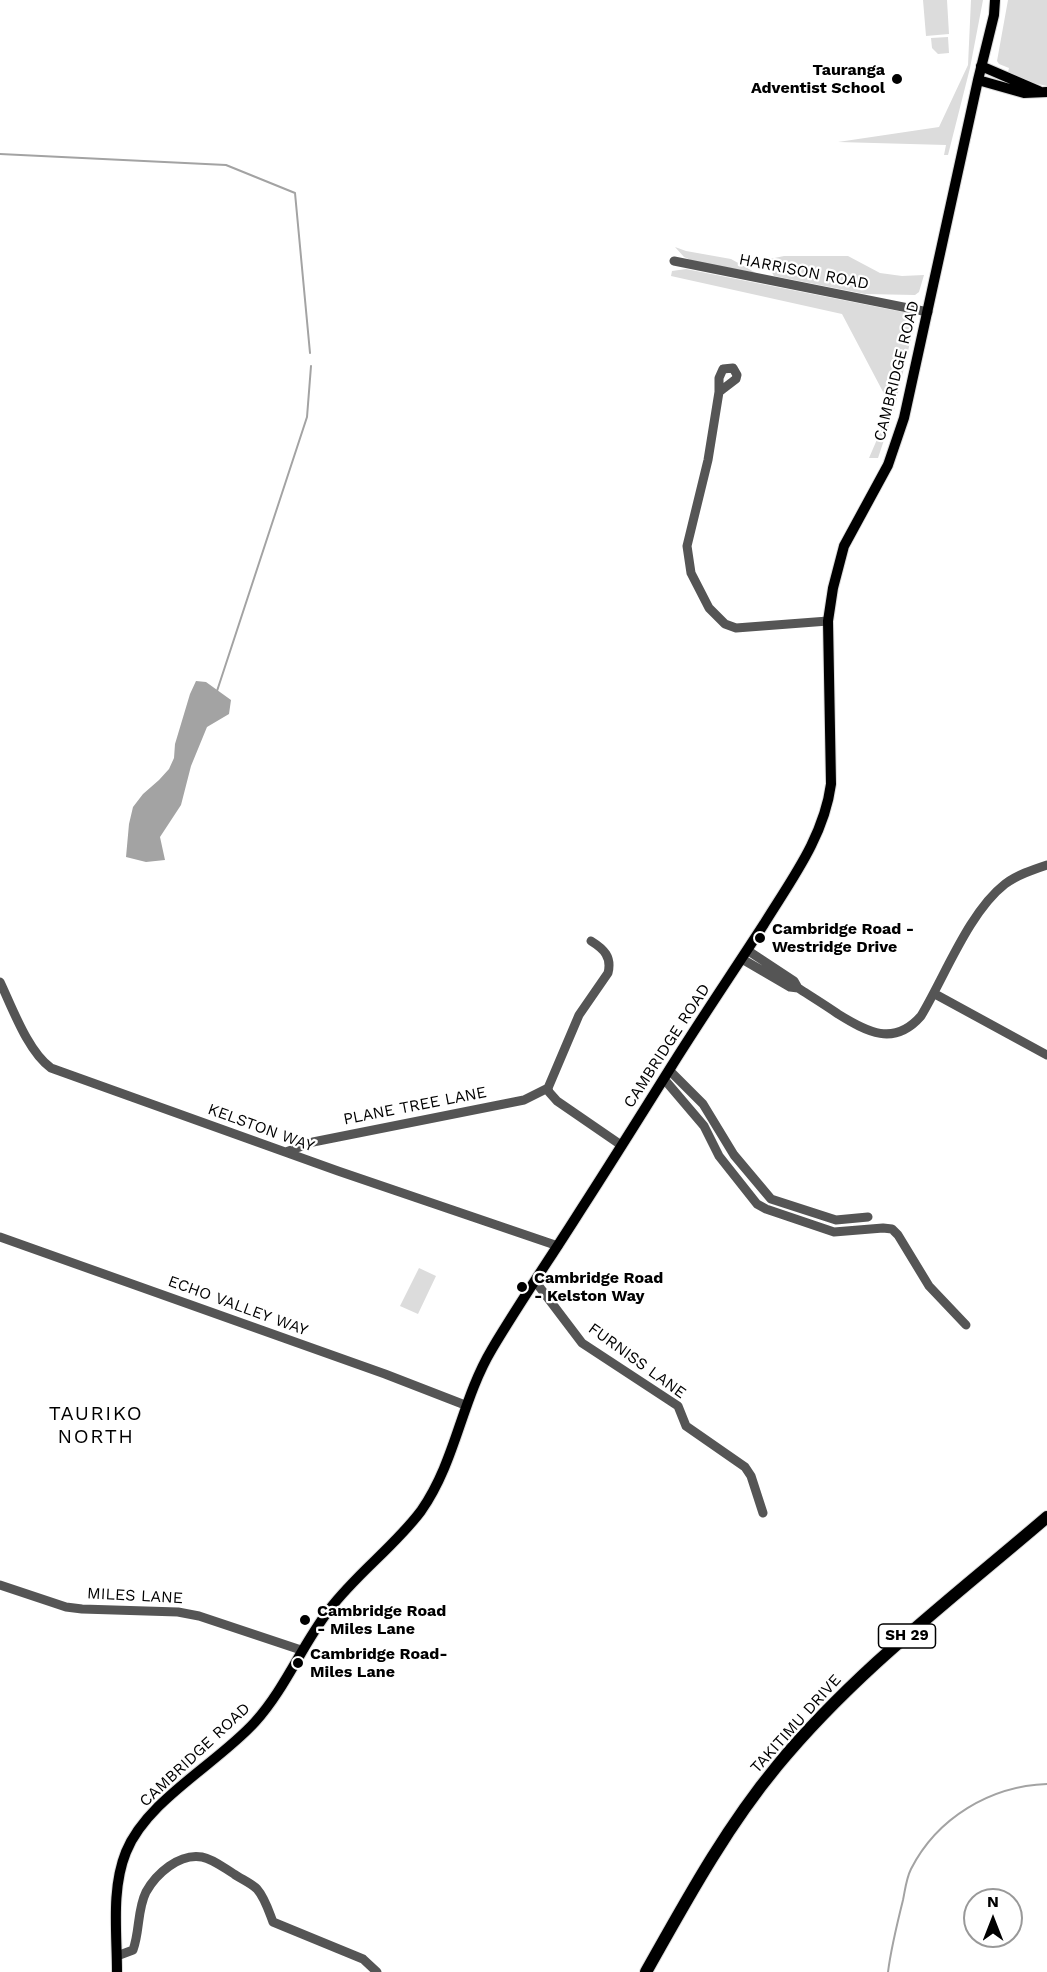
<!DOCTYPE html>
<html>
<head>
<meta charset="utf-8">
<style>
	body { margin:0 }
	#map { position:relative; width:1047px; height:1972px; overflow:hidden; background:#fff; font-family:"Work Sans",sans-serif }
	canvas { display:block }
	.north { position:absolute; left:963px; top:1888px; width:60px; height:60px; box-sizing:border-box; background:#fff; border:2px solid #999; border-radius:50%; rotate:0deg; font-size:16px; font-weight:700; line-height:24px; text-align:center; color:#000 }
	.north::after { content:''; display:block; margin:auto; width:21px; height:27px; background:#000; clip-path:polygon(50% 0,100% 100%,50% 72%,0 100%) }
</style>
</head>
<body>
<div id="map">
<canvas width="1047" height="1972"></canvas>
<div class="north">N</div>
</div>
<script>
const ctx = document.querySelector('canvas').getContext('2d');
ctx.lineJoin = 'round';
function fillPath(path, color) { ctx.fillStyle = color; ctx.fill(path, 'evenodd'); }
function strokePath(path, color, width, dash) { ctx.strokeStyle = color; ctx.lineWidth = width; ctx.lineCap = dash ? 'butt' : 'round'; ctx.setLineDash(dash || []); ctx.stroke(path); }
function drawText(font, color, halo, rows, align = 'center') {
  ctx.font = font + ' "Work Sans",sans-serif'; ctx.lineWidth = 4.5; ctx.setLineDash([]); ctx.textBaseline = 'middle'; ctx.strokeStyle = halo; ctx.fillStyle = color; for (const [text, x, y, turn = 0] of rows) {
    ctx.save(); ctx.translate(x, y); ctx.rotate((+turn || 0) * Math.PI / 180); ctx.textAlign = isNaN(turn) ? turn : align; if (halo) ctx.strokeText(text, 0, 0); ctx.fillText(text, 0, 0); ctx.restore();
  }
}
fillPath(new Path2D(`
	M923,0H947L949,34L926,36Z
	M971,0H983L970,68L948,155H944L946,145L838,142L939,127L968,65Z
	M1008,0H1047V86L1033,83L1008,72L1009,68L999,64L997,61Z
	M948,37L949,53L938,54L932,48L931,38Z
	M675,247L686,251L731,259L756,273L693,261L684,257Z
	M784,256H848L880,273L902,276L924,275L919,292L915,295L865,294L774,276L765,260Z
	M686,269L908,313L907,317L913,324V330L894,410L878,458H869L891,407L842,314L671,276L672,271Z
	M419,1268L436,1276L418,1314L400,1306Z`), '#dcdcdc');
fillPath(new Path2D(`
	M196,681L206,682L231,700L229,714L207,727L191,766L181,805L160,837L165,860L146,862L126,857L129,824L133,807L143,794L159,780L169,769L174,758L175,744L190,694Z`), '#a3a3a3');
strokePath(new Path2D(`
	M0,154L226,165L295,193L310,353
	M217,691L307,417L311,366
	M888,1972C891,1948 897,1924 903,1900C905,1891 906,1879 911,1869C937,1818 990,1786 1047,1784`), '#a3a3a3', 2);
const major = new Path2D(`
	M981,66L1039,91
	M978,80L1024,93L1047,92
	M117,1972C117,1933 111,1889 126,1852C147,1800 217,1764 255,1722C285,1689 302,1645 329,1610C356,1574 394,1547 421,1511C456,1461 461,1401 492,1349C520,1302 551,1257 580,1211C611,1163 641,1115 671,1067C701,1019 733,972 764,924C791,880 824,837 831,784L828,621L833,588L844,546L888,465L904,418L978,80L994,15L995,0`);
const highway = new Path2D(`
	M646,1972C686,1901 725,1829 777,1766C855,1671 955,1596 1047,1517`);
strokePath(major, '#dbdbdb', 12);
strokePath(highway, '#dbdbdb', 14);
strokePath(new Path2D(`
	M674,261L928,312
	M719,392L736,379L737,375L733,368L723,369L719,378V392L708,460L687,546L691,573L709,608L725,624L736,628L828,621
	M591,941C604,949 612,957 608,973L579,1015L548,1088L549,1092L557,1101L621,1145
	M747,950L794,981L798,988
	M742,959L790,987L798,988C812,997 825,1005 838,1014C867,1032 894,1047 921,1016C945,976 969,912 1005,884C1017,875 1032,870 1047,865
	M0,982C12,1007 28,1052 51,1068L338,1171L558,1246
	M935,994L1047,1055
	M669,1070L703,1104L734,1155L771,1199L836,1220L868,1217
	M664,1079L704,1126L719,1156L757,1204L766,1209L834,1232L883,1228L892,1229L898,1235L929,1286L966,1325
	M286,1152L313,1142L524,1100L548,1088
	M0,1237L385,1374L465,1405
	M535,1281L582,1343L678,1406L686,1426L745,1467L751,1476L763,1513
	M0,1585L66,1607L82,1609L178,1612L199,1616L301,1650
	M117,1956L133,1950C140,1931 137,1910 146,1892C156,1874 179,1853 202,1857C213,1859 224,1868 234,1874C241,1879 251,1883 257,1889C265,1898 269,1912 273,1922L363,1959L377,1972`), '#555', 9);
strokePath(major, '#000', 10);
strokePath(highway, '#000', 12);
for (const [x, y, r, color] of [
	[897,79,6,"#000"],
	[760,938,6,"#000"],
	[522,1287,6,"#000"],
	[305,1620,6,"#000"],
	[298,1663,6,"#000"]
]) { const dot = new Path2D(); dot.arc(x, y, r, 0, 2 * Math.PI); ctx.fillStyle = color; ctx.fill(dot); strokePath(dot, '#fff', 2); }
for (const [x, y, w] of [
	[907,1636,57]
]) { const box = new Path2D(); box.roundRect(x - w / 2, y - 12, w, 24, 4.5); ctx.fillStyle = '#fff'; ctx.fill(box); strokePath(box, '#000', 1.5); }
drawText('bold 15px', '#000', null, [
	["SH 29",907,1636]
]);
drawText('bold 16px', '#000', '#fff', [
	["Tauranga",885,70,"right"],
	["Adventist School",885,88,"right"],
	["Cambridge Road -",772,929],
	["Westridge Drive",772,947],
	["Cambridge Road",534,1278],
	["- Kelston Way",534,1296],
	["Cambridge Road",317,1611],
	["- Miles Lane",317,1629],
	["Cambridge Road-",310,1654],
	["Miles Lane",310,1672]
], 'left');
drawText('16px', '#000', '#fff', [
	["HARRISON ROAD",804,272,11],
	["CAMBRIDGE ROAD",897,371,-76],
	["CAMBRIDGE ROAD",667,1046,-57],
	["PLANE TREE LANE",415,1106,-11],
	["KELSTON WAY",261,1128,20],
	["ECHO VALLEY WAY",238,1306,20],
	["FURNISS LANE",637,1361,36],
	["MILES LANE",135,1596,3],
	["TAKITIMU DRIVE",796,1724,-48],
	["CAMBRIDGE ROAD",195,1755,-43]
]);
ctx.letterSpacing = '1.5px';
drawText('20px', '#000', '#fff', [
	["TAURIKO",96,1414],
	["NORTH",96,1437]
]);
ctx.letterSpacing = '0px';
</script>
</body>
</html>
